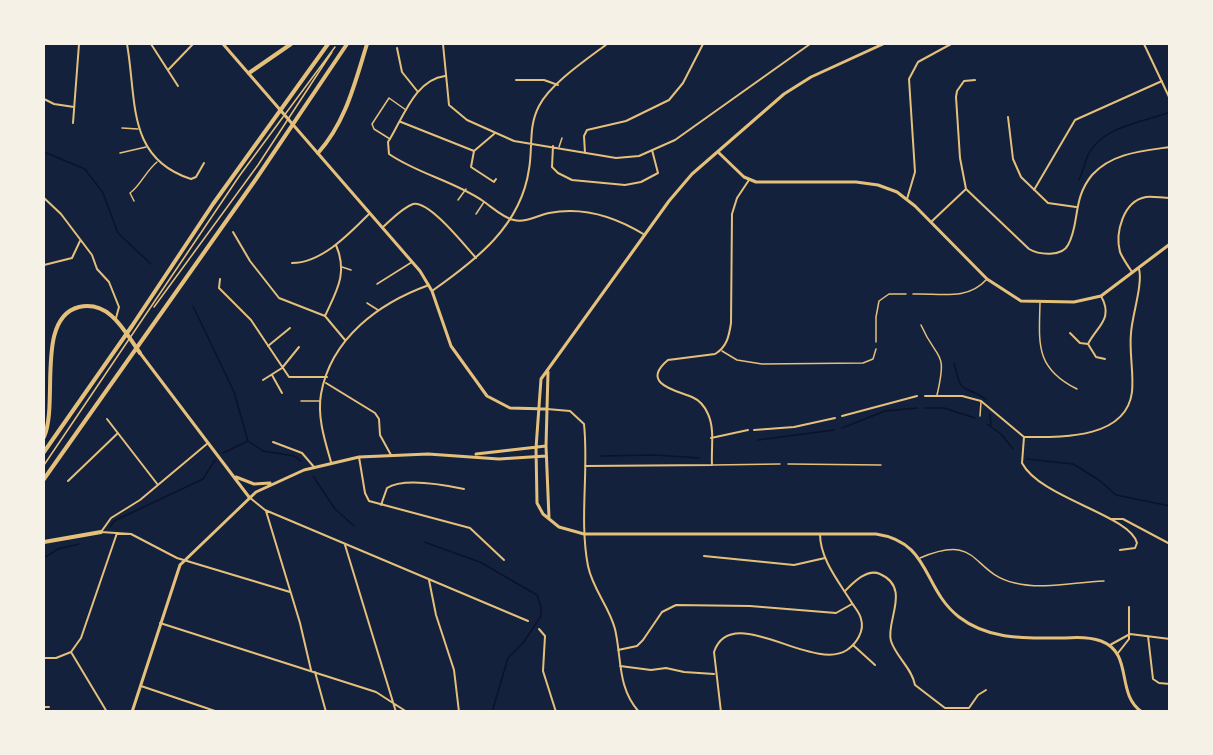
<!DOCTYPE html>
<html>
<head>
<meta charset="utf-8">
<style>
	body { margin:0 }
	#map { position:relative; width:1213px; height:755px; overflow:hidden; background:#14213d; font-family:Commissioner,sans-serif }
	canvas { display:block }
	.frame { position:absolute; inset:0; border:45px solid #f6f1e7; pointer-events:none }
</style>
</head>
<body>
<div id="map">
<canvas width="1213" height="755"></canvas>
<div class="frame"></div>
</div>
<script>
const ctx = document.querySelector('canvas').getContext('2d');
ctx.lineJoin = 'round';
function strokePath(path, color, width, dash) { ctx.strokeStyle = color; ctx.lineWidth = width; ctx.lineCap = dash ? 'butt' : 'round'; ctx.setLineDash(dash || []); ctx.stroke(path); }
strokePath(new Path2D(`
	M44,152L85,169L103,193L118,233L151,264
	M1079,180C1083,172 1085,160 1089,153C1105,125 1145,122 1170,112
	M193,306L234,392L248,441L263,451L294,456L301,461
	M954,363C962,396 960,383 986,399
	M925,408H944L975,418
	M990,414L991,425
	M987,424L1001,434L1013,449
	M842,428L885,411L917,408
	M758,440L834,430
	M223,453L248,441
	M601,456L655,455L700,458
	M1027,459L1073,464L1099,480L1116,495L1170,506
	M313,476L335,509L354,526
	M110,527L114,521L203,479L215,460
	M424,542L480,562L537,595L541,607V616L523,643L508,658L492,712
	M44,558L58,549L79,544`), '#0b132b', 1.5);
strokePath(new Path2D(`
	M122,128L138,129
	M390,139L374,129L372,124L389,98L406,110
	M559,147L562,138
	M120,153L146,147
	M458,200L466,189
	M134,201L130,193C140,186 146,171 157,162
	M476,214L484,202
	M342,267L351,270
	M377,284L412,262
	M913,294C939,293 967,301 986,280
	M367,303L378,310
	M1040,303C1039,344 1035,368 1077,389
	M154,307L258,165L332,52
	M921,325C937,362 948,348 937,395
	M876,342V317L879,301L889,294H906
	M722,351L737,360L762,364L863,363L873,359L876,349
	M301,401H320
	M980,416L981,402
	M788,464L881,465
	M44,465L240,175L335,47
	M713,465L780,464
	M920,558C981,532 970,573 1015,583C1043,590 1075,582 1104,581`), '#e5c07b', 1.5);
strokePath(new Path2D(`
	M127,44C137,100 126,158 191,179L196,177L204,163
	M151,44L178,86
	M443,44L449,105L467,120L514,141L616,158L639,156L675,140L810,44
	M1144,44L1170,99
	M397,48L402,72L418,92
	M169,69L193,44
	M445,76C414,80 403,119 388,142L389,154C418,174 454,181 483,201C492,207 503,218 514,220C526,223 538,215 549,213C584,206 616,217 645,235
	M516,80H544L558,85
	M44,99L54,104L74,107
	M1008,117L1013,159L1021,177L1048,203L1076,207
	M401,122L474,151
	M73,123L79,44
	M494,134L474,151L471,167L494,182L496,179
	M553,146L552,167L558,173L572,180L625,185L641,182L658,173L652,150
	M585,153L584,136L587,130L626,121L669,100L683,83L703,44
	M966,189L1029,249C1039,255 1062,257 1068,245C1080,224 1072,199 1092,175C1112,153 1142,151 1170,147
	M1034,190L1075,120L1162,81
	M44,198L61,214L92,255L97,269L109,282L119,307L116,318
	M907,199L915,172L909,79L918,62L951,44
	M931,222L966,189L960,158L956,97L957,91L964,81L975,80
	M383,227C392,219 402,208 413,204C429,200 465,246 476,258
	M233,232L250,261L279,298L325,316L345,340
	M292,263C322,263 350,233 370,213
	M44,265L72,258L80,241
	M1132,272C1128,266 1123,259 1120,252C1115,233 1123,201 1146,197C1153,196 1162,198 1170,198
	M220,279L219,288L251,320L289,377H327
	M432,291C476,260 521,226 529,169C533,147 528,127 539,106C550,84 587,59 607,44
	M325,316C337,290 348,273 336,245
	M1070,333L1080,343L1088,344
	M1088,344C1097,326 1114,319 1101,296
	M1088,344L1096,357L1105,359
	M268,346L290,328
	M272,375L282,393
	M263,380L282,368L299,347
	M326,383L375,413L379,419L380,435L391,455
	M925,396H962L981,401L1024,437C1059,437 1126,440 1132,392C1134,372 1129,353 1131,333C1132,316 1143,284 1139,269
	M547,409L570,411L584,424C589,471 579,519 588,566C593,590 609,606 615,629C622,659 617,687 639,712
	M842,416L917,396
	M107,419L158,485
	M754,430L794,427L835,418
	M1024,437L1022,463C1040,498 1130,515 1137,543L1135,548L1120,550
	M711,438L748,430
	M273,442L302,453L314,467
	M359,457L365,493L369,501L470,528L504,560
	M331,462C325,441 317,417 321,394C331,338 379,303 429,285
	M585,466L712,465C711,449 715,429 708,414C705,407 699,400 692,397C678,391 639,384 668,360L715,354C727,347 729,336 731,323L732,214L737,198L749,180
	M68,481L118,433
	M249,497L265,510L528,621
	M381,505L387,488C404,477 445,485 464,489
	M266,511L300,623L311,670
	M1110,519H1123L1170,544
	M101,532L131,534L177,558L290,592
	M101,532L111,518L140,500L208,443
	M345,545L396,712
	M704,556L794,565L825,558
	M429,580L436,615L454,670L459,712
	M845,591C853,583 867,568 880,574C912,588 885,622 891,641C896,657 912,668 915,685L945,708H969L978,695L986,690
	M160,623L376,692L407,712
	M539,629L545,636L543,671L556,712
	M1148,636L1153,679L1159,683L1170,684
	M853,645L875,665
	M1110,645L1130,634L1170,639
	M618,650L637,646L643,640L662,612L676,605L750,606L836,613L852,604
	M1118,653L1129,639V607
	M44,658H56L71,652
	M620,666L651,670L666,668L684,672L714,674
	M315,672L326,712
	M141,686L218,712
	M44,707H49
	M107,712L71,652L81,638L117,533
	M721,712L714,652C731,601 813,673 847,650C856,644 865,631 861,619C860,613 855,608 852,603C839,582 820,559 820,534`), '#e5c07b', 2);
strokePath(new Path2D(`
	M223,44L420,271L432,291L451,346L487,396L510,408L547,409
	M883,44L811,77L784,94L692,174L669,201L541,379L536,448L537,503L543,514L559,527L584,534H876C931,542 922,588 959,617C990,641 1028,638 1065,638C1077,637 1090,637 1101,641C1134,653 1115,694 1142,712
	M718,152L744,177L756,182H856L878,185L897,192L915,206L987,279L1021,301L1074,302L1101,296L1170,244
	M140,353L249,497
	M548,372L546,446L549,518
	M476,454L546,446
	M236,477L254,484L270,483
	M132,712L180,565L256,492L304,470L359,457L428,454L499,459L546,456`), '#e5c07b', 3);
strokePath(new Path2D(`
	M249,73L291,44
	M318,153C346,122 355,82 367,44
	M44,437C59,403 35,318 79,307C110,300 125,332 140,353
	M44,452L132,326L213,204L328,44
	M44,479L256,179L347,44
	M44,542L101,532`), '#e5c07b', 4);
</script>
</body>
</html>
